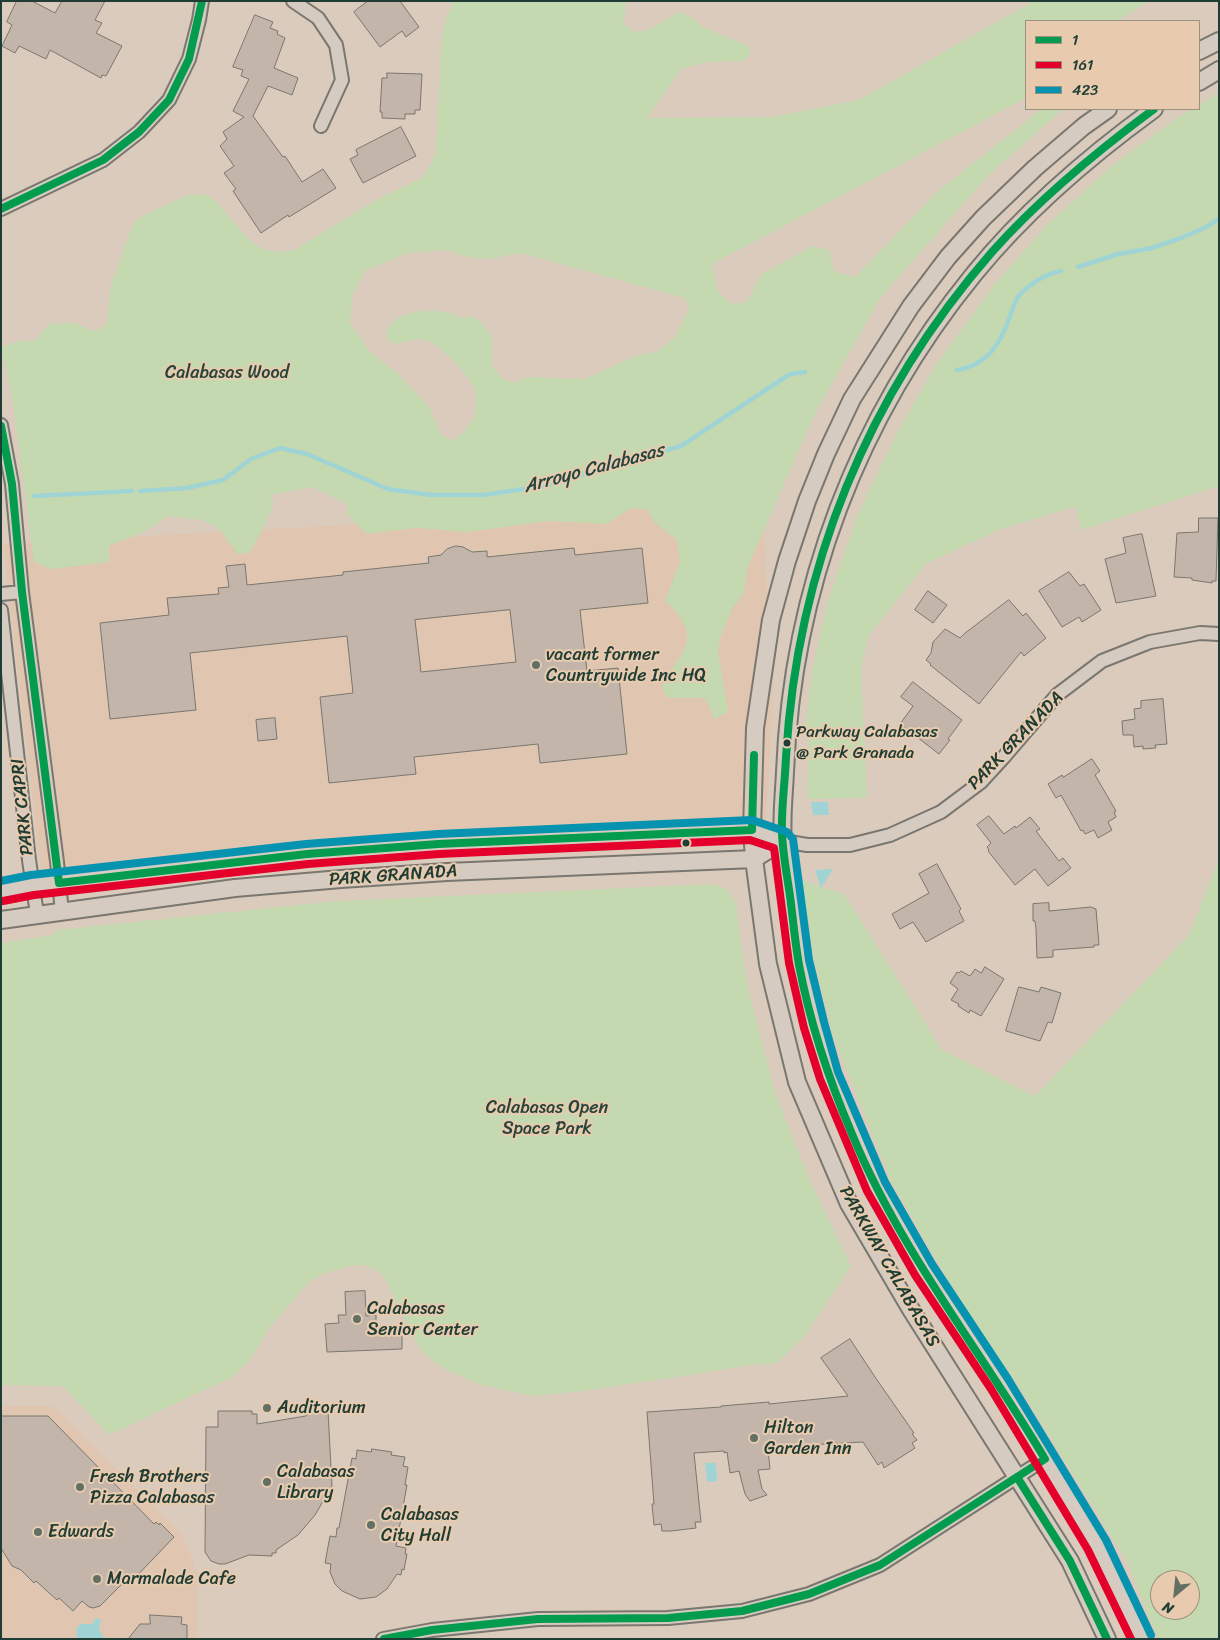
<!DOCTYPE html>
<html>
<head>
<meta charset="utf-8">
<style>
	body { margin:0 }
	#map { position:relative; width:1220px; height:1640px; overflow:hidden; background:#dbcbbc; font-family:Sriracha,sans-serif }
	canvas { display:block }
	.frame { position:absolute; inset:0; border:2px solid #1f3d34; pointer-events:none }
	.legend { position:absolute; left:1025px; top:20px; width:175px; height:90px; box-sizing:border-box; background:#e8cbaf; border:1px solid #98927e; margin:0; padding:6px 9px; list-style:none; font-size:15px; color:#1f3d34 }
	.legend li { display:flex; align-items:center; gap:10px; height:25px }
	.legend b { width:25px; border:1px solid #98927e }
	.north { position:absolute; left:1150px; top:1570px; width:50px; height:50px; box-sizing:border-box; background:#e8cbaf; border:1px solid #98927e; border-radius:50%; rotate:208deg; font-size:14px; font-weight:700; line-height:20px; text-align:center; color:#1f3d34 }
	.north::after { content:''; display:block; margin:auto; width:18px; height:22px; background:#616f64; clip-path:polygon(50% 0,100% 100%,50% 72%,0 100%) }
</style>
</head>
<body>
<div id="map">
<canvas width="1220" height="1640"></canvas>
<div class="frame"></div>
<ul class="legend">
<li><b style="height:6px;background:#039c4e"></b>1</li>
<li><b style="height:6px;background:#e4002b"></b>161</li>
<li><b style="height:6px;background:#0693af"></b>423</li>
</ul>
<div class="north">N</div>
</div>
<script>
const ctx = document.querySelector('canvas').getContext('2d');
ctx.lineJoin = 'round';
function fillPath(path, color) { ctx.fillStyle = color; ctx.fill(path, 'evenodd'); }
function strokePath(path, color, width, dash) { ctx.strokeStyle = color; ctx.lineWidth = width; ctx.lineCap = dash ? 'butt' : 'round'; ctx.setLineDash(dash || []); ctx.stroke(path); }
function drawText(font, color, halo, rows, align = 'center') {
  ctx.font = font + ' Sriracha,sans-serif'; ctx.lineWidth = 4; ctx.setLineDash([]); ctx.textBaseline = 'middle'; ctx.strokeStyle = halo; ctx.fillStyle = color; for (const [text, x, y, turn = 0] of rows) {
    ctx.save(); ctx.translate(x, y); ctx.rotate((+turn || 0) * Math.PI / 180); ctx.textAlign = isNaN(turn) ? turn : align; if (halo) ctx.strokeText(text, 0, 0); ctx.fillText(text, 0, 0); ctx.restore();
  }
}
fillPath(new Path2D(`
	M762,502L773,706L765,842L261,867L44,898L3,544Z
	M1,1406H52L182,1534L197,1572V1639H1Z`), '#e0c6b0');
fillPath(new Path2D(`
	M454,1H627L623,22L633,32L648,30L679,12L693,18L701,26L748,46L750,54L744,61L706,62L681,69L647,118L771,117L859,100L1034,1H1149L1117,21H1026V98L712,264L717,291L731,304L747,302L762,274L812,246L829,250L834,271L855,277L938,191L1042,109H1063L988,176L880,298L814,416L748,566L743,595L732,608L720,639L718,652L728,712L715,719L705,698H667L662,686C684,648 704,637 665,601L680,562L677,540L655,523L646,509L632,508L606,524L549,521L467,532L416,528L366,534L346,513L348,504L312,487L270,495L274,503L265,525L249,553L238,554L218,528L202,520L168,516L146,531L109,546V562L51,569L34,562L12,396L2,348C14,341 21,340 35,341L49,324C57,324 71,321 78,324C92,329 92,337 107,323L111,284L133,224C142,214 156,210 169,204C180,199 193,191 205,195C213,197 218,203 223,209C246,235 257,260 296,249L376,200L423,177L431,164L436,150L442,34L447,16ZM447,250L467,257L488,259L521,253L685,298L689,309L674,338L657,352L635,356L585,379L528,377L515,383L503,379L491,365L493,338L481,322L472,316C457,319 462,316 449,313C434,309 412,310 398,318C394,320 390,325 387,329V338L394,344C403,343 412,339 421,339C438,341 467,373 474,388C482,406 470,433 452,440L441,435L430,408L397,373L370,352L350,322L353,293L365,271L407,253Z
	M1219,93V486L1081,530L1076,506L996,531L926,564L869,635L861,667L867,798L807,799L809,731L805,729L812,672L828,601L857,516L898,431L936,365L994,285L1048,224L1114,164L1180,116L1193,109H1199V105Z
	M1219,859V1639H1158L1128,1563L1017,1384L954,1291L891,1181L833,1035L812,952L802,880L845,895L942,1050L1035,1096L1189,935ZM1160,1580H1190V1610H1160Z
	M712,884L727,889L735,901L747,984L775,1093L810,1181L851,1266L804,1337L777,1363L752,1365L592,1390L533,1396L481,1385L447,1370L425,1355L411,1333L386,1280L378,1271L366,1265L350,1266L326,1273L310,1281L270,1327L250,1360L232,1377L109,1435L63,1386L1,1385V943L53,935L56,930L338,901Z`), '#c4d9af');
fillPath(new Path2D(`
	M811,802H828L829,815H813Z
	M833,869L821,888L815,870Z
	M705,1463H716L717,1481L707,1482Z
	M96,1618L101,1620L99,1630L105,1639H80L77,1637L76,1629L81,1624H92Z`), '#a0d4d4');
strokePath(new Path2D(`
	M1078,267L1118,254L1152,248L1181,238L1206,227L1219,219
	M957,370C987,365 999,346 1009,319C1012,312 1014,303 1018,297C1028,285 1045,274 1061,271
	M140,491L187,488L223,480L251,459L280,448L307,454L388,489L431,495H483L544,486L681,446L790,374L805,372
	M34,496L132,491`), '#a0d4d4', 4.5);
const building = new Path2D(`
	M17,1H32L55,13L62,1H105L95,20L102,23L96,33L122,46L106,76L102,75L101,78L50,50L46,59L19,46L15,53L2,46L12,25L7,22Z
	M368,1H400L419,27L406,37L402,31L380,47L354,12Z
	M255,15L273,22L270,28L278,31L277,34L285,38L274,68L298,78L292,95L268,86L253,116L283,157L285,156L302,182L323,169L336,188L289,217L288,215L261,233L233,191L236,189L224,173L234,166L220,146L227,139L223,132L244,117L233,111L249,79L241,76L243,70L233,67Z
	M387,73L422,74L420,110H415V114H405V119L382,118V112H380L382,78H387Z
	M401,127L416,156L363,183L350,159L358,155L356,150Z
	M1199,518H1218L1216,581H1212V583L1192,580V578L1174,577L1177,533L1198,532Z
	M1142,534L1156,596L1116,603L1105,559L1126,553L1123,538Z
	M456,546L463,547L472,552L487,551V557L574,548L575,555L642,548L648,603L580,610L587,671L618,668L627,754L540,763L538,744L414,757L416,774L329,783L320,697L353,693L347,636L190,653L196,710L110,719L100,623L169,615L167,598L219,594L218,588L229,587L226,566L245,564L247,585L343,575V572L429,563L428,557L441,555L447,549ZM510,610L516,662L421,672L415,620Z
	M1069,572L1080,586L1084,584L1101,610L1082,622L1079,617L1062,627L1039,591Z
	M928,591L947,605L933,623L915,610Z
	M1009,600L1023,616L1026,613L1046,638L1024,656L1021,652L979,704L930,665L931,664L926,660L931,653L933,642L945,629L960,638L964,634Z
	M913,682L962,720L948,739L950,740L939,754L900,724L913,706L901,697Z
	M1163,699L1167,744L1155,745L1156,748L1143,749V746L1134,747L1133,735H1123L1122,721L1135,719L1134,709L1141,708V701Z
	M275,718L277,739L258,741L256,720Z
	M1092,759L1100,771L1095,775L1116,811L1114,812L1116,817L1108,822L1112,830L1098,838L1094,830L1085,834L1083,830L1081,831L1061,795L1056,798L1048,784L1062,775L1063,777Z
	M989,816L1004,834L1015,826L1016,828L1030,817L1040,829L1036,831L1059,861L1063,858L1071,868L1048,886L1035,869L1015,885L988,851L989,850L987,847L991,843L977,825Z
	M937,864L961,909L959,911L964,921L926,942L913,922L900,929L892,914L929,893L919,874Z
	M1049,903V911L1091,907L1096,909L1099,945H1094V947L1053,950V957L1037,958L1036,929L1035,921H1033V904Z
	M985,967L1004,979L981,1016L970,1010L969,1013L958,1006L959,1004L951,1000L958,989L950,983L957,972L959,973L961,971L970,976L975,969L981,973Z
	M1019,987L1039,992L1041,987L1061,993L1052,1023L1048,1022L1040,1041L1006,1031Z
	M365,1291L366,1316L376,1315V1326H394V1332L402,1331V1349L327,1352L325,1324L339,1323L338,1315H346L345,1292Z
	M850,1339L875,1377L914,1433L912,1434L917,1440L912,1443L915,1448L884,1468L882,1462L878,1465L863,1442L772,1447V1449H768L770,1469L758,1470L762,1489L767,1495L750,1501L745,1494L739,1471L730,1473L727,1452L724,1453V1451L694,1453L701,1522H695L696,1528L671,1531H662L661,1524L654,1525L652,1504H654L647,1412L721,1407V1406L769,1402V1404L848,1396L821,1358Z
	M319,1403L325,1405L328,1411L332,1486L315,1515L298,1535L276,1550V1553H272V1556L249,1555L225,1564H219L211,1561L205,1552L206,1427H218V1411H252V1414H257V1424L306,1416L311,1405Z
	M1,1416H48L154,1524L156,1522L159,1525L160,1523L174,1537L130,1583L126,1580L100,1606L93,1608L89,1607L82,1601L73,1611L59,1598L57,1600L36,1581L34,1583L21,1570L12,1566L1,1548Z
	M372,1449L392,1452L391,1455L405,1457L403,1466L408,1467L405,1485H407L396,1546L406,1548L405,1554H407L404,1570L402,1569L401,1575L397,1574L387,1589L376,1597L360,1599L342,1591L335,1584L330,1572L331,1564L325,1563L330,1536L336,1537L337,1528H339L352,1458L356,1459L357,1450L371,1452Z
	M150,1615L182,1617L181,1624L187,1625V1639H128L140,1624H150Z`);
fillPath(building, '#c4b5aa');
strokePath(building, '#79776f', 1);
const minor = new Path2D(`
	M293,1L318,18L336,45L342,80L321,126
	M1,209L103,160L139,132L169,100L189,59L199,20L202,1
	M1,425L12,484L22,592L57,862L62,912
	M1,594L22,592
	M1,610L29,860L37,914
	M783,841L807,845H850L890,835L941,812L981,782L1003,758L1057,695L1102,661L1150,642L1200,633L1219,634
	M383,1639L432,1630L538,1619L668,1618L742,1611L809,1594L880,1565L1045,1459`);
const tertiary = new Path2D(`
	M1199,51L1219,41
	M1199,82L1219,70
	M1,891L32,885L307,854L438,844L752,830L783,841
	M1,920L235,888L341,879L447,872L754,859L783,841
	M1107,1639L1070,1561L910,1308L849,1204L797,1082L768,964L754,859L752,830L755,728L771,620L787,561L807,501L826,454L852,399L911,306L948,257L983,218L1035,168L1084,126L1108,109
	M1142,1639C1123,1591 1096,1543 1069,1499C1045,1459 1021,1419 996,1380C955,1316 910,1254 876,1186C841,1117 814,1040 799,964C795,944 793,923 791,903C788,883 784,862 783,842C781,819 784,795 785,772C792,589 858,416 974,274C1026,210 1088,157 1154,109`);
strokePath(minor, '#79776f', 16);
strokePath(tertiary, '#79776f', 20);
strokePath(minor, '#d6cbc1', 12);
strokePath(tertiary, '#d6cbc1', 16);
strokePath(new Path2D(`
	M1,209L103,160L139,132L169,100L189,59L202,1
	M1,426L12,484L22,592L59,883L307,854L438,844L752,830L754,755
	M1017,1477L1070,1561L1107,1639
	M384,1639L432,1630L538,1619L668,1618L742,1611L809,1594L880,1565L1045,1459C981,1351 900,1251 852,1134C829,1080 810,1023 799,965C795,942 793,919 790,896C787,875 783,855 782,834C781,809 785,783 786,757C797,568 867,395 992,252C1040,198 1096,152 1154,109`), '#039c4e', 8);
strokePath(new Path2D(`
	M3,901L34,895L308,864L439,854L750,840L774,848L789,963L804,1028L820,1079L867,1191L915,1275L991,1389L1088,1550L1131,1639`), '#e4002b', 8);
strokePath(new Path2D(`
	M1,881L31,875L306,844L438,834L752,820L787,832L793,839L809,960L824,1022L838,1072L885,1182L932,1264L1008,1379L1106,1540L1151,1635`), '#0693af', 8);
for (const [x, y, r, color] of [
	[536,665,5,"#616f64"],
	[787,743,4.5,"#1f3d34"],
	[686,843,4.5,"#1f3d34"],
	[357,1319,5,"#616f64"],
	[267,1408,5,"#616f64"],
	[754,1438,5,"#616f64"],
	[267,1482,5,"#616f64"],
	[80,1487,5,"#616f64"],
	[371,1525,5,"#616f64"],
	[38,1532,5,"#616f64"],
	[97,1579,5,"#616f64"]
]) { const dot = new Path2D(); dot.arc(x, y, r, 0, 2 * Math.PI); ctx.fillStyle = color; ctx.fill(dot); strokePath(dot, '#e8cbaf', 2); }
drawText('17px', '#1f3d34', '#e8cbaf', [
	["Parkway Calabasas",796,733],
	["@ Park Granada",796,754]
], 'left');
drawText('18px', '#26453a', '#e8cbaf', [
	["Calabasas Wood",227,373],
	["Calabasas Open",547,1108],
	["Space Park",547,1129]
]);
drawText('18px', '#1f3d34', '#e8cbaf', [
	["vacant former",546,655],
	["Countrywide Inc HQ",546,676],
	["Calabasas",367,1309],
	["Senior Center",367,1330],
	["Auditorium",277,1408],
	["Hilton",764,1428],
	["Garden Inn",764,1449],
	["Calabasas",277,1472],
	["Library",277,1493],
	["Fresh Brothers",90,1477],
	["Pizza Calabasas",90,1498],
	["Calabasas",381,1515],
	["City Hall",381,1536],
	["Edwards",48,1532],
	["Marmalade Cafe",107,1579]
], 'left');
drawText('18px', '#1f3d34', '#e8cbaf', [
	["PARK GRANADA",1016,741,-46],
	["PARK CAPRI",23,807,-96],
	["PARK GRANADA",393,876,-4],
	["PARKWAY CALABASAS",889,1267,60]
]);
drawText('italic 19px', '#24453d', '#e8cbaf', [
	["Arroyo Calabasas",594,469,-15]
]);
</script>
</body>
</html>
